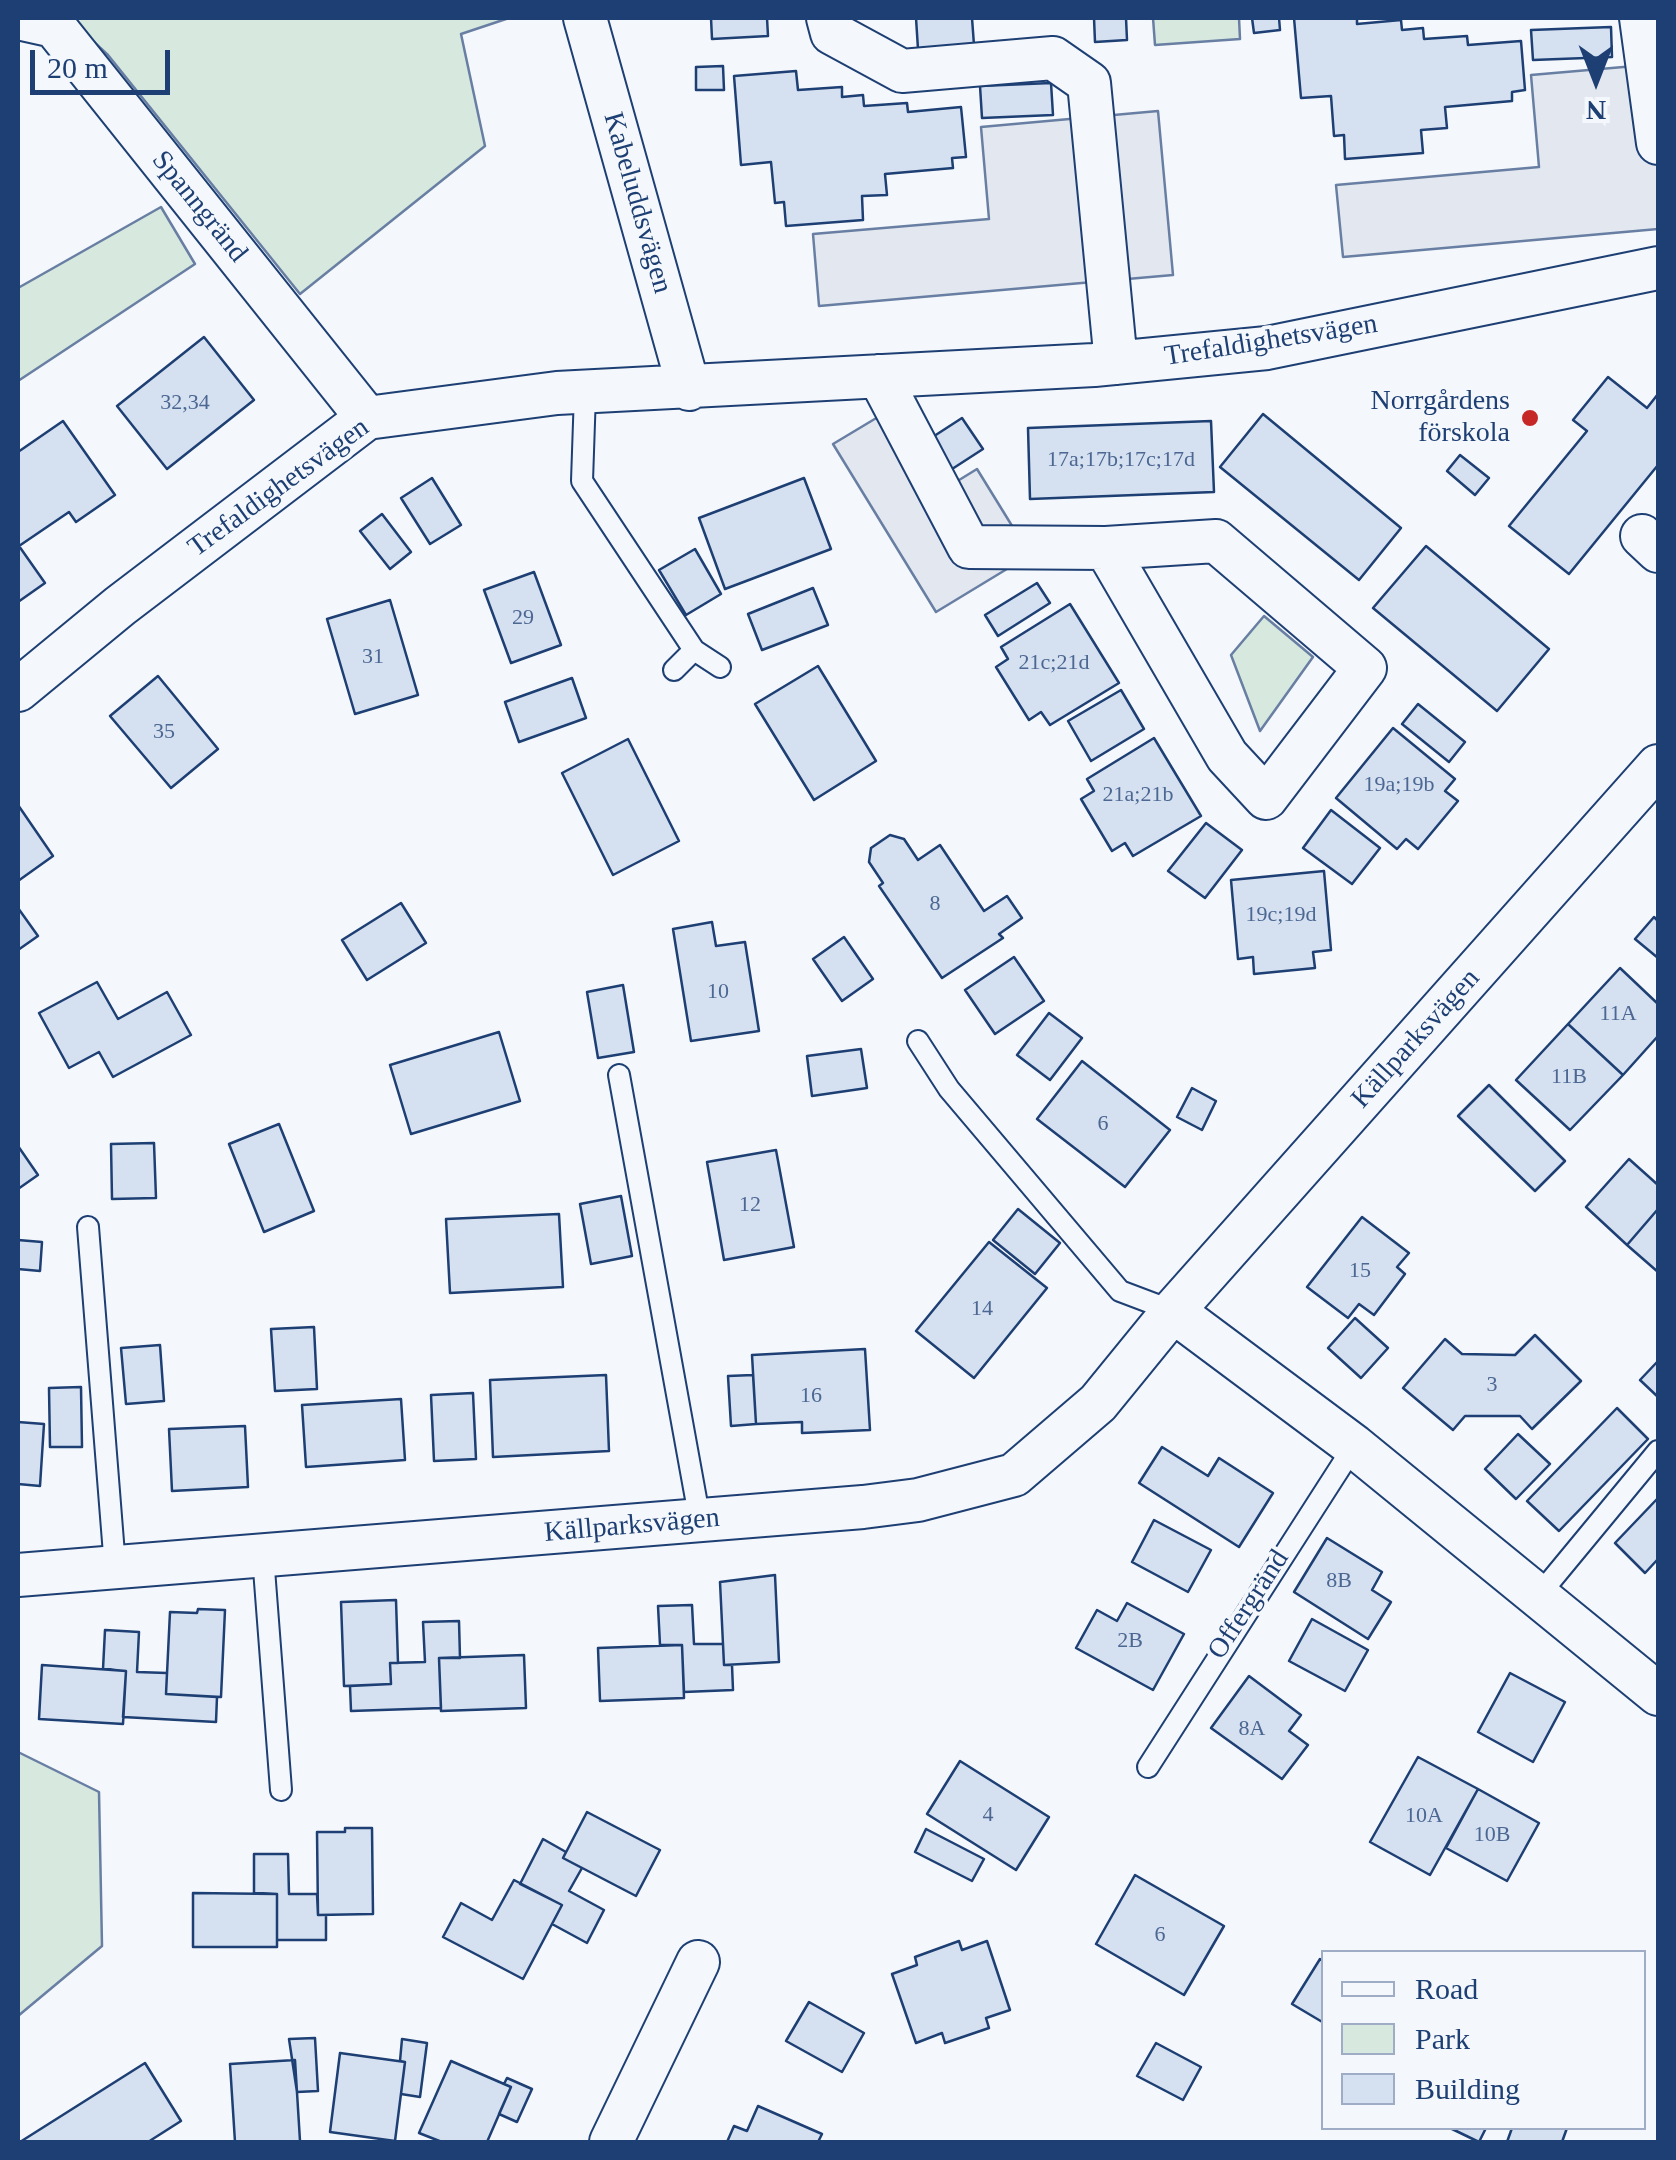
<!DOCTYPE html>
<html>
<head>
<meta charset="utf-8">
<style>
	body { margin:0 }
	#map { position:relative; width:1676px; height:2160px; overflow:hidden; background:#f4f7fb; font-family:Georgia,serif }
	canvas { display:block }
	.frame { position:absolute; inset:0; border:20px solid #1d3f73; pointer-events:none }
	.legend { position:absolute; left:1321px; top:1950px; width:325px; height:180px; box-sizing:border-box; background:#f4f7fb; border:2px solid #9eadc5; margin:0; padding:12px 18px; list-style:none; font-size:30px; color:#1d3f73 }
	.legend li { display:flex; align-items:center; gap:20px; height:50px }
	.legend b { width:50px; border:2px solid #9eadc5 }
	.north { position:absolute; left:1546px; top:30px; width:100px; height:100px; -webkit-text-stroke:8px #f4f7fb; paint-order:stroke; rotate:180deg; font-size:28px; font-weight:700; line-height:40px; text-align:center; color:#1d3f73 }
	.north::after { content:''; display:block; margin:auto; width:35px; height:45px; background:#1d3f73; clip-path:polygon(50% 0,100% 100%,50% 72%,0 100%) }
	.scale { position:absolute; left:30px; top:50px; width:140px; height:45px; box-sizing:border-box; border:5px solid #1d3f73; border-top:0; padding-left:12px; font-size:30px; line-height:35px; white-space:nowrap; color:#1d3f73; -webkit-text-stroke:8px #f4f7fb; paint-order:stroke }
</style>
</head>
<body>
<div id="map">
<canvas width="1676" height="2160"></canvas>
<div class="frame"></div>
<ul class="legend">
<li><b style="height:12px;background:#f4f7fb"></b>Road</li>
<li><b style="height:28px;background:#d7e8df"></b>Park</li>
<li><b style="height:28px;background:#d5e0f0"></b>Building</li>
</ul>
<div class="north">N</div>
<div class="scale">20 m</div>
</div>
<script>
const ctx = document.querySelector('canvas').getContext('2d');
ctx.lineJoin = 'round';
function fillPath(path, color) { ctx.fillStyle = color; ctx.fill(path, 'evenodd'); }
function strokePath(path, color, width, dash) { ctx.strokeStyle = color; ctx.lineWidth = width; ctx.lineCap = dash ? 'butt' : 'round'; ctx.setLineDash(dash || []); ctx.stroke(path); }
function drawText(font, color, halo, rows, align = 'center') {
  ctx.font = font + ' Georgia,serif'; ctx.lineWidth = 8; ctx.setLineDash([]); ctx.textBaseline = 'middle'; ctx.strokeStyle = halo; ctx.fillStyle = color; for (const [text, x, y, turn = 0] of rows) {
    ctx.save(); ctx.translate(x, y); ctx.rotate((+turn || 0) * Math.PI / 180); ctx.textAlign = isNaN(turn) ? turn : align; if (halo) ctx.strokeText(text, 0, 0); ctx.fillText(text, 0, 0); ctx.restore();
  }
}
const green = new Path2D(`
	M68,18H509L461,34L485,146L300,294L108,55Z
	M1153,18H1239L1240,39L1155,45Z
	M161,207L195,264L18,381V288Z
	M1264,616L1313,657L1260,731L1231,655Z
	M18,1752L99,1792L102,1946L18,2016Z`);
fillPath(green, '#d7e8df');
strokePath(green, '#687fa3', 2.5);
const parking = new Path2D(`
	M1658,64V229L1343,257L1336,185L1539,167L1531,75Z
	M1158,111L1173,275L819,306L813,234L989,219L981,127Z
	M888,411L938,493L977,469L1030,555L936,612L833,444Z`);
fillPath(parking, '#e3e8f0');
strokePath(parking, '#687fa3', 2.5);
const building = new Path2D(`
	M711,18H767L768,36L712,39Z
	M916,18H972L974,45L918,49Z
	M1094,18H1126L1127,40L1095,42Z
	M1252,18H1279L1280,30L1254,33Z
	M1294,18H1357V24L1401,20L1402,30L1423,28L1424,39L1467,36L1468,45L1521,41L1525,90L1512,92V101L1445,107L1447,128L1421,130L1423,153L1345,159L1344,135L1334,136L1331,96L1301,98Z
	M1611,27L1612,57L1533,60L1531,30Z
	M723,66L724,90H696V67Z
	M796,71L798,90L842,87V97L863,95L864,106L907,103L908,112L961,107L966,157L952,158L953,168L885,174L887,195L862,196L863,220L786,226L784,202L775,203L771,162L741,165L734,76Z
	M1051,83L1053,115L982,118L980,86Z
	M204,337L254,400L167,469L117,406Z
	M1608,377L1647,408L1658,394V465L1569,574L1509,526L1587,431L1573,420Z
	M1263,414L1401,528L1359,580L1220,467Z
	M962,418L983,449L949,471L928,440Z
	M63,421L115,495L76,522L69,512L19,546L45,583L18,602V452Z
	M1211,421L1214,492L1030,499L1028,428Z
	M1460,455L1489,478L1475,495L1447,471Z
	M432,478L461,525L430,544L401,498Z
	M804,478L831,549L725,589L699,518Z
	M382,514L411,552L390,569L360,531Z
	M1426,546L1549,649L1497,711L1373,608Z
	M695,549L721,594L686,615L659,570Z
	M534,572L561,645L511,663L484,590Z
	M1037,583L1050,603L998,636L985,615Z
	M813,588L828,625L762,650L748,614Z
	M390,600L418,695L355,714L327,619Z
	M1070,604L1119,683L1050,725L1041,712L1029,720L996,667L1008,659L1001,647Z
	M818,666L876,761L814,800L755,704Z
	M158,676L218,749L171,788L110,716Z
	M572,678L586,718L519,742L505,702Z
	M1121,690L1144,729L1091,761L1068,721Z
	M1418,704L1465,742L1449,762L1402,724Z
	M1393,728L1455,779L1445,791L1458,801L1418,849L1406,839L1397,849L1336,798Z
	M1154,738L1201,816L1133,856L1125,843L1112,851L1081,799L1094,791L1087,779Z
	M628,739L679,841L613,875L562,773Z
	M18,805L53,856L18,881Z
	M1331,810L1380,848L1352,884L1303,848Z
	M1206,823L1242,850L1205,898L1168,871Z
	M890,835L904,839L918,860L940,845L984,911L1007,896L1022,918L999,934L1003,938L942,978L879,886L883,883L869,862L871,848Z
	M1324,871L1331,950L1313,952L1315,968L1254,974L1253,957L1238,959L1231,880Z
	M401,903L426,943L367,980L342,940Z
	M18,908L38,936L18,950Z
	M1654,917L1658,921V958L1635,939Z
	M712,922L716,946L745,942L759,1031L691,1041L673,929Z
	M844,937L873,979L842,1001L813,959Z
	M1014,957L1044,1001L995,1034L965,990Z
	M1620,968L1658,1004V1036L1623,1075L1568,1024Z
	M97,982L118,1019L167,992L191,1035L113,1077L99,1052L69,1068L39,1013Z
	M623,985L634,1052L598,1058L587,992Z
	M1049,1013L1082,1038L1050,1080L1017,1055Z
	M1568,1024L1623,1075L1570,1130L1516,1080Z
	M499,1032L520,1101L411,1134L390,1065Z
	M861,1049L867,1088L812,1096L807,1056Z
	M1082,1061L1170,1130L1125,1187L1037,1119Z
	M1489,1085L1565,1161L1535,1191L1458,1116Z
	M1192,1088L1216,1101L1202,1130L1177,1117Z
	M279,1124L314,1211L264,1232L229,1144Z
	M154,1143L156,1198L112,1199L111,1144Z
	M18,1146L38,1175L18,1189Z
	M776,1150L794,1247L724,1260L707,1162Z
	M1629,1159L1658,1185V1209L1627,1245L1586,1207Z
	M621,1196L632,1256L591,1264L580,1204Z
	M1018,1209L1060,1243L1035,1274L993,1240Z
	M1658,1209V1272L1627,1245Z
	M559,1214L563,1287L450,1293L446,1219Z
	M1362,1217L1409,1253L1397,1267L1405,1274L1374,1315L1359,1304L1348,1318L1307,1287Z
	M18,1240L42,1242L40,1271L18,1269Z
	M989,1242L1047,1288L974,1378L916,1331Z
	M1355,1318L1388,1348L1361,1378L1328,1348Z
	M314,1327L317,1389L275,1391L271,1329Z
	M1535,1335L1581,1381L1532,1429L1520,1416H1465L1453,1430L1403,1388L1445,1339L1462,1354L1515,1355Z
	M160,1345L164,1401L126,1404L121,1348Z
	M865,1349L870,1430L802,1433V1422L756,1424L752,1355Z
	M1658,1361V1397L1640,1380Z
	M606,1375L609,1451L493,1457L490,1380Z
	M753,1375L756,1424L731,1426L728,1376Z
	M81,1387L82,1447H50L49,1388Z
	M473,1393L476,1459L434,1461L431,1395Z
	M401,1399L405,1460L306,1467L302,1405Z
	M1617,1408L1648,1439L1559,1531L1527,1501Z
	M18,1422L44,1424L40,1486L18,1484Z
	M245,1426L248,1487L172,1491L169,1429Z
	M1518,1434L1550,1464L1516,1499L1485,1469Z
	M1162,1447L1208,1476L1219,1458L1273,1493L1239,1547L1139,1483Z
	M1658,1498V1559L1645,1573L1615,1543Z
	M1154,1520L1211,1550L1188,1592L1132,1562Z
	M1327,1538L1382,1572L1372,1590L1391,1602L1368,1639L1294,1592Z
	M775,1575L779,1662L724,1665L720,1582Z
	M396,1600L398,1663H390L391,1684L344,1686L341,1602Z
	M1127,1603L1184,1634L1153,1690L1076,1648L1097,1610L1117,1621Z
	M692,1605L694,1644H723L724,1665H732L733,1690L684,1692L682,1645H660L658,1606Z
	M198,1609L225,1610L221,1697L166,1694L170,1612L197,1613Z
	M1312,1619L1368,1650L1345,1691L1289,1661Z
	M459,1621L460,1658H439L441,1708L351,1711L350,1686L391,1684L390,1663L425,1662L423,1622Z
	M105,1630L139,1632L137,1672L167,1673L166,1694L217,1697L216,1722L123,1717L126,1671L103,1669Z
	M682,1645L684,1698L600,1701L598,1648Z
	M524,1655L526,1708L441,1711L439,1658Z
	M42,1665L126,1671L123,1724L39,1719Z
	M1510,1673L1565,1702L1533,1762L1478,1732Z
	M1249,1676L1301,1715L1289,1731L1308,1745L1282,1779L1211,1728Z
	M1418,1757L1478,1789L1430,1875L1370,1842Z
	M960,1761L1049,1817L1016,1870L927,1814Z
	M1478,1789L1539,1823L1507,1881L1446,1848Z
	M587,1812L660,1850L636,1896L563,1858Z
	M345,1828H372L373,1914L318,1915L317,1832H345Z
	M926,1829L984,1859L972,1881L915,1852Z
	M543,1839L566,1852L563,1858L582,1868L569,1891L604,1910L587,1943L552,1924L562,1905L520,1884Z
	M254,1854H288L289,1894H317L318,1915H326V1940H277V1894L254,1893Z
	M1135,1875L1224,1926L1184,1995L1096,1944Z
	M514,1880L562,1905L523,1979L443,1937L461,1903L492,1920Z
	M193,1893L277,1894V1947H193Z
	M959,1941L962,1950L987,1941L1010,2010L986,2018L989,2028L945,2043L942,2033L916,2043L892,1974L917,1965L915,1957Z
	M1320,1959L1324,1961V2023L1292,2004Z
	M809,2002L864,2033L842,2072L786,2041Z
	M315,2038L318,2091L297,2092L289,2039Z
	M402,2039L427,2043L420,2097L401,2094L405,2062L400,2061Z
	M1156,2043L1201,2067L1183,2100L1137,2076Z
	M340,2053L405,2062L395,2141L330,2132Z
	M295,2060L300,2141L235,2142L230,2064Z
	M451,2061L511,2087L487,2142H442L419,2133Z
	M145,2063L181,2121L148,2142H20Z
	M507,2078L532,2089L517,2122L499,2114L511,2087L504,2084Z
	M758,2106L822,2134L818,2142H727L734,2126L747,2131Z
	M1450,2128H1486L1479,2142Z
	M1512,2128H1567L1562,2142H1507Z`);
fillPath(building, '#d5e0f0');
strokePath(building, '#1d3f73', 2.5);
const service = new Path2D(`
	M585,393L582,481L694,650L720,667
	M674,670L694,650
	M918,1041L949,1089L1120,1291L1173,1311
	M619,1075L700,1521
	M88,1227L115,1567
	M263,1556L281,1790
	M1539,1595L1658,1451
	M1148,1767L1354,1446`);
const minor = new Path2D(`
	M18,18L54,26L367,418
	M585,18L689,389
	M828,18L832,33L902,71L1053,58L1089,83L1116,363
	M1641,18L1658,143
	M879,376L969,547L1106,548L1227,756L1266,798L1365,668L1216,541L1106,548
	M1642,536L1658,551
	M18,690L120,606L367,418L557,393L1094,365L1267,348L1658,268
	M1173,1311L1354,1446L1658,1694
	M18,1575L863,1507L918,1500L1014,1475L1098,1403L1173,1311L1658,766
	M611,2142L698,1962`);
strokePath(service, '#1d3f73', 24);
strokePath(minor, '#1d3f73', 46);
strokePath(service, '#f4f7fb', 20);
strokePath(minor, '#f4f7fb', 42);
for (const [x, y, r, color] of [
	[1530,418,10,"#c62828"]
]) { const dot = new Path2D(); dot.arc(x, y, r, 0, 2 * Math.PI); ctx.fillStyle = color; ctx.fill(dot); strokePath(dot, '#f4f7fb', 4); }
drawText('22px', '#4b6792', null, [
	["32,34",185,403],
	["17a;17b;17c;17d",1121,460],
	["29",523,618],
	["31",373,657],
	["21c;21d",1054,663],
	["35",164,732],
	["19a;19b",1399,785],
	["21a;21b",1138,795],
	["8",935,904],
	["19c;19d",1281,915],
	["10",718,992],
	["11A",1618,1014],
	["11B",1569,1077],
	["6",1103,1124],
	["12",750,1205],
	["15",1360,1271],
	["14",982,1309],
	["3",1492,1385],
	["16",811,1396],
	["8B",1339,1581],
	["2B",1130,1641],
	["8A",1252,1729],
	["4",988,1815],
	["10A",1424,1816],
	["10B",1492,1835],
	["6",1160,1935]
]);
drawText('28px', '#1d3f73', '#f4f7fb', [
	["Kabeluddsvägen",637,203,74],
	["Spanngränd",199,207,51],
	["Trefaldighetsvägen",1271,341,-9],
	["Trefaldighetsvägen",279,488,-36],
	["Källparksvägen",1416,1039,-48],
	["Källparksvägen",632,1526,-5],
	["Offergränd",1249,1605,-57]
]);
drawText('28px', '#1d3f73', '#f4f7fb', [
	["Norrgårdens",1510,402],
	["förskola",1510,434]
], 'right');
</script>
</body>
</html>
